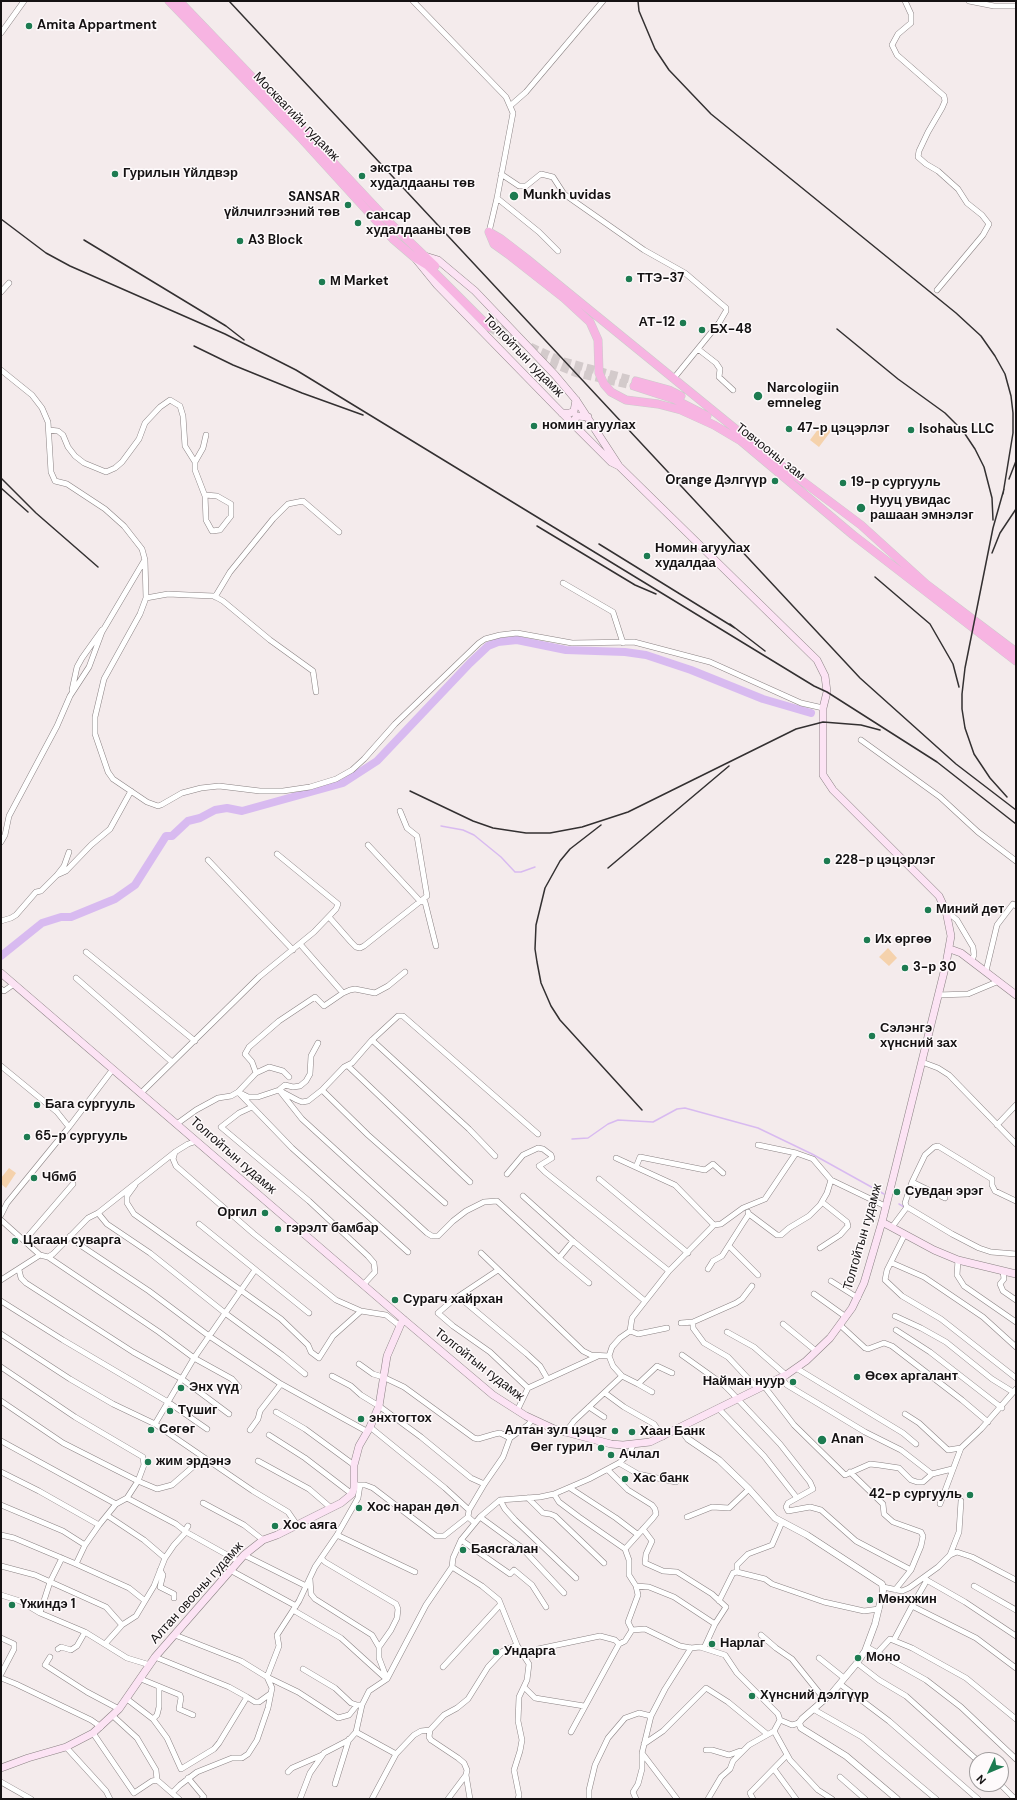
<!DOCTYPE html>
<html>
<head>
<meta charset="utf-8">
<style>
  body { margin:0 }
  #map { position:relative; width:1017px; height:1800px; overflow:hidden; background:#f4ebec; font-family:"DM Sans",sans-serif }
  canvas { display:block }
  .frame { position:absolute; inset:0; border:2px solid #151213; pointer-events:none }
  .north { position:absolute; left:969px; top:1752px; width:40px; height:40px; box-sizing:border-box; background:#fefafb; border:1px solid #a19d9e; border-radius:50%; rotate:226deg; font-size:11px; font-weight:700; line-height:16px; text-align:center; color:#151213 }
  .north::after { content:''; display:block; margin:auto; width:14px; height:18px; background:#1d7b51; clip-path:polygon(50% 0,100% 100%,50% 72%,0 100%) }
</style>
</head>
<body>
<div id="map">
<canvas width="1017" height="1800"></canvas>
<div class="frame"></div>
<div class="north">N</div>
</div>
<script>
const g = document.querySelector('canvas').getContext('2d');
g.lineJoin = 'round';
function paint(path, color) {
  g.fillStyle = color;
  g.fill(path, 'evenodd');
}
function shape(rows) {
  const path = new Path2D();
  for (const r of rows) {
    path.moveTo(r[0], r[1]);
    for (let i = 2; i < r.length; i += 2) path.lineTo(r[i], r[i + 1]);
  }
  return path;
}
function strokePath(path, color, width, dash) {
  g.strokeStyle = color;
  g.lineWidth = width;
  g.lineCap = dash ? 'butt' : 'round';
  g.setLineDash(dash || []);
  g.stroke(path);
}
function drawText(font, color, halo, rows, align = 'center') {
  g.font = font + ' "DM Sans",sans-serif';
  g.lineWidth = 3;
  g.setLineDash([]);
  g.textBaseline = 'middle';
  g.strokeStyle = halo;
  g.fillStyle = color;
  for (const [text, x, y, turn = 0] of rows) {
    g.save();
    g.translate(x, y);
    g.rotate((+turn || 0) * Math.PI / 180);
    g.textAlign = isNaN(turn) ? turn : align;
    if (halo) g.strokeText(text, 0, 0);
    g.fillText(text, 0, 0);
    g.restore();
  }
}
const green = shape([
  [822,424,831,431,819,447,810,440],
  [888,948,897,958,889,966,879,957],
  [9,1168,16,1173,6,1188,1,1184,1,1178]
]);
const stream = shape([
  [441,826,463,830,474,835,501,857,515,872,521,872,535,867],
  [572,1139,588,1138,608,1124,618,1120,653,1122,677,1109,685,1108,758,1128,812,1154,884,1194],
  [899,1204,904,1207]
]);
const river = shape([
  [1,956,42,923,61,917,71,917,115,899,135,885,166,836,172,836,188,821,200,818,215,810,227,808,242,811,343,783,377,761,470,663,488,646,498,642,517,640,566,650,625,652,646,655,691,670,763,699,811,713]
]);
const trunkTunnel = shape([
  [490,321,522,343,562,361,636,381],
  [489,327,518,346],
  [539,358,576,373,634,386]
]);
const minor = shape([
  [413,1,506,97,513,113,497,198,489,232],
  [905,1,911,14,911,23,898,34,892,45,897,55,944,96,945,101,942,108,928,132,919,151,918,157,926,164,938,171,958,189,967,203,982,215,989,224,983,235,937,290],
  [969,1,994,6,1016,6],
  [1,33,24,1],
  [510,106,526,92,603,1],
  [501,174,519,186,526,186,541,174,553,177,564,194,644,250,685,273,726,308,726,311,719,323,674,378],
  [497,198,539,232,558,251],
  [1,292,9,283],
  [698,349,716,363,720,369,719,377,733,390],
  [1,370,32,395,42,408,48,422,51,472,55,481,67,484,105,509,124,526,142,549,145,560,146,598,140,614,104,679,95,717,95,734,108,772,113,779,147,802,158,806,161,805,182,793,201,788,219,786,260,791,283,791,310,787,336,779,352,770,364,759,395,724,479,643,485,639,500,635,517,633,572,643,634,642,710,662,801,703,823,708],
  [49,430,58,431,63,435,68,447,75,456,84,463,106,472,115,468,122,462,139,439,145,423,160,407,170,400,180,406,183,416,185,446,195,462],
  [205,495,217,496,231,504,231,516,220,530,212,531,206,520,205,495],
  [205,496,195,470,195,462,203,448,206,435],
  [563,583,613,612,623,643],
  [215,597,230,572,273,519,288,504,303,501,339,532],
  [146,598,168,594,189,595,214,596,223,601,270,640,313,671,316,692],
  [72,690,77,667,82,658,102,630],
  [861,740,940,797,978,832,1016,861],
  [1,842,5,835,9,816,57,726,70,696,89,667,102,632,144,561],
  [368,845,420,901,425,902,436,946],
  [208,860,293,950],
  [57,875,66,871,91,845,110,829,131,791],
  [946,911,957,920,973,947,974,955,972,960],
  [329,917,351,942,356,947,360,948,364,946,427,896,417,836,407,828,400,811],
  [1,921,11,918,16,915,36,892,41,891,57,875,64,866,69,852],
  [300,944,343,993],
  [86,952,195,1041],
  [986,971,997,925,1013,904,1016,906],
  [405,972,388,986,375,993,355,989,350,990,343,993,324,1006,315,997,279,1021,249,1047,245,1054,252,1062,256,1073,238,1092,292,1148,408,1252],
  [76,978,172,1062],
  [1,989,4,991,14,984],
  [938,995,968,994,999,981],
  [372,1040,469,1129,495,1156],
  [922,1062,938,1068,949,1075,1016,1144],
  [1,1066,57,1112,69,1127],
  [348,1066,470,1182],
  [256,1073,269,1067,283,1071,289,1077],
  [279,1090,302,1119,427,1233,432,1236,438,1236,453,1221,466,1211,484,1202,497,1201,559,1258,589,1283],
  [322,1090,368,1135,445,1203],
  [282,1092,297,1100,302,1102,308,1101,322,1090,344,1067,352,1063,372,1040,398,1016,403,1016,538,1134],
  [141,1093,259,977,314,932,336,909,338,904,277,854],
  [252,1107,239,1113,221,1127,309,1201,368,1256,374,1263,375,1272,364,1284],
  [178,1123,196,1110,218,1098,231,1096,238,1092,248,1097,258,1097,279,1090,285,1085,293,1087,300,1086,306,1081,310,1074,311,1056,318,1043],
  [997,1125,1016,1105],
  [758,1145,796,1153],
  [175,1152,173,1159,176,1166,254,1234,336,1300,361,1311],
  [616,1158,675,1185,714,1225],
  [636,1167,640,1157,705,1170,713,1164,723,1173],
  [507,1174,523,1155,538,1148,543,1149,551,1155,552,1158,539,1166,545,1172,669,1271],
  [599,1179,688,1253],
  [831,1180,885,1206],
  [912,1182,945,1198],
  [135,1185,127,1196,127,1203,134,1214,281,1319,308,1345,311,1352,319,1358,333,1336,361,1311,386,1315,400,1326],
  [523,1196,573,1241,645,1301],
  [907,1207,952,1234,979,1248,991,1252,1016,1254],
  [98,1213,107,1224,150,1253,225,1313,282,1355,305,1374],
  [1,1215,7,1203,69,1127,113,1069],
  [1,1220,40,1255,1,1280],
  [199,1224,309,1313],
  [892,1227,907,1207,905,1203,912,1182,925,1155,934,1147,938,1146,992,1179,992,1185,995,1191,1016,1201],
  [905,1234,887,1270,885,1280,902,1296,941,1319,1016,1378],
  [70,1236,80,1245,149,1291,209,1336,281,1384,368,1432],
  [24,1241,73,1184],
  [729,1246,758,1275],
  [820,1248,840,1235,848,1226,847,1222,822,1202],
  [481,1253,583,1351,591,1355,609,1356],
  [40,1255,48,1257,53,1254,88,1218,98,1213,175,1152,188,1144,197,1141],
  [48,1257,159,1332,194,1358,232,1379,239,1387],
  [559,1258,573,1241],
  [958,1260,957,1275,964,1286,1016,1322],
  [892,1263,924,1277,983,1317,1016,1347],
  [708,1269,713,1261,722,1256,743,1223,749,1214,748,1212],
  [19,1270,21,1278,26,1283,133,1352,182,1379,229,1414],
  [498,1270,453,1300,438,1313,453,1326,490,1352,528,1388],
  [1003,1271,1004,1279,1000,1284,1003,1291,1016,1300],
  [831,1281,858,1298],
  [814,1294,846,1317],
  [459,1297,527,1354,540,1366,547,1378],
  [1,1301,63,1340,168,1402,207,1429],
  [895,1316,921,1328,946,1342,992,1379,1013,1392],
  [693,1322,693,1328,704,1343,728,1357,758,1389],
  [681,1323,693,1322,736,1303,742,1299,752,1286],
  [783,1324,816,1351],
  [840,1325,865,1348,868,1349,884,1343,892,1346,962,1400,988,1422],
  [896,1330,930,1352,1002,1408],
  [630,1331,638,1334,667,1328],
  [727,1332,754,1347,786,1375],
  [1,1334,70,1379,113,1404,155,1424,253,1491,288,1512,297,1525],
  [682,1355,724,1385,731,1392,780,1444,810,1482,813,1489,788,1503,786,1507,788,1511,810,1507,821,1510,856,1541,911,1570],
  [359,1364,373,1374,383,1377,404,1387,474,1438,478,1439,495,1434,500,1433,510,1438],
  [1,1367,75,1417,143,1457,144,1465,138,1481,127,1498,116,1504,99,1525,85,1545,76,1564],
  [796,1368,903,1433,916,1444],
  [332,1376,351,1386,361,1395,379,1406,421,1437,471,1478,482,1483,485,1483],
  [622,1376,638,1384,657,1366,672,1373],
  [781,1378,787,1385,827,1409,865,1432,901,1450,932,1474],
  [638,1384,652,1392],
  [764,1386,794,1425,845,1475,870,1464,879,1465,899,1468,911,1480,917,1482,923,1482,932,1474,952,1469],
  [605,1393,624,1407,654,1424,663,1437],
  [1,1401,63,1443,138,1481,157,1489,172,1485,203,1458],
  [589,1407,604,1417],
  [719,1409,764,1456,797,1498],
  [517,1411,528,1388,598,1356],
  [276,1412,305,1429,354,1465],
  [905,1414,919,1423,948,1450,961,1448],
  [155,1424,194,1358,255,1270],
  [370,1427,445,1488,469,1510,468,1517],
  [250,1430,258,1419,260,1411,281,1384],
  [565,1433,574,1421,622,1376,613,1366,609,1356,612,1347,620,1338,630,1331,632,1318,669,1271,714,1225,721,1224,743,1208,765,1199,796,1153,813,1159,831,1180,827,1193,820,1205,809,1216,789,1228,781,1235,777,1235,749,1214],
  [269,1435,305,1458,352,1494],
  [1,1441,116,1504],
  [258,1461,309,1489,331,1508],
  [619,1463,638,1474,676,1482],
  [608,1470,628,1490,652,1505,655,1509,656,1514,653,1518,625,1549,629,1560,629,1575,636,1586,638,1595,628,1622,632,1630],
  [1,1472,39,1491,99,1525],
  [850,1472,883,1504,884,1514,893,1522,921,1532,923,1536,921,1546,911,1570,895,1590],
  [357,1485,365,1485,373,1488,436,1536,444,1536,468,1517,475,1523],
  [360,1485,358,1498,337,1535,315,1567,299,1601,277,1635,279,1646,267,1677,298,1692,338,1718,349,1715,357,1705,362,1705],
  [570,1488,616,1518,637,1534],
  [554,1494,559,1502,579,1517,625,1549],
  [127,1498,176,1524,186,1532,238,1561],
  [528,1498,543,1513,550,1514,555,1516,604,1563],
  [500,1500,505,1509,515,1520,576,1578],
  [203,1503,244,1525,263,1540],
  [940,1504,961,1448,981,1429,1016,1389],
  [1,1505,63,1531,85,1545],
  [469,1510,485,1483,503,1457,510,1438,528,1425,532,1420],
  [108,1516,144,1540,165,1558],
  [480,1517,521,1547,564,1593],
  [687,1517,712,1507,729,1508,749,1489],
  [643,1529,652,1541,646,1554,645,1563,663,1571,677,1572,712,1594,726,1607,715,1624,704,1648],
  [1,1535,14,1538,76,1564,129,1588,144,1600],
  [337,1535,415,1572],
  [461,1540,510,1574,514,1570,532,1585,546,1607],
  [244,1555,306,1586],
  [950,1555,959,1532,961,1501],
  [321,1558,325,1562,396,1604,398,1609,397,1618,391,1630,379,1647],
  [1,1566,35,1575,106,1607,122,1625],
  [452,1567,482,1586,499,1600,517,1645,529,1664,527,1680,519,1697,518,1721,522,1740,520,1751,514,1770,519,1795,518,1799],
  [160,1570,163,1575,160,1587,174,1594,174,1598],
  [230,1570,296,1606],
  [737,1572,737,1565,748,1554,772,1545,782,1522],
  [923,1578,965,1602,1016,1636],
  [310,1579,311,1594,315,1599,372,1635,379,1647,379,1658,387,1679],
  [636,1586,649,1587,674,1597,715,1624],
  [974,1586,1016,1610],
  [883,1587,902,1591,909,1588,938,1567,950,1555,957,1552,972,1557,1016,1580],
  [1,1595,20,1601,40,1613,85,1632,127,1658,150,1665],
  [719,1601,733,1573,737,1572,765,1579,772,1584,824,1602,864,1611,879,1609],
  [912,1606,976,1638,1016,1668],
  [293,1610,341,1638,384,1677],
  [40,1613,50,1582,62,1558],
  [761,1635,776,1648,792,1659,825,1700],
  [1,1638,14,1644,14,1649,1,1674],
  [894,1640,912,1606,927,1580],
  [105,1644,122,1625,136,1616,154,1586,165,1558,174,1545,186,1532,186,1529,188,1526],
  [867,1647,926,1680,961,1707,1016,1759],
  [58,1649,61,1647,71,1650,77,1646,85,1632],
  [521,1651,529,1654,538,1649,600,1636,615,1640,619,1644],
  [878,1652,890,1639,912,1648,966,1678,1016,1719],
  [50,1657,45,1665,87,1692,119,1709],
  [155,1657,229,1687,247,1697],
  [819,1658,844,1678],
  [857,1663,879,1680,906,1696,977,1760],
  [443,1667,500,1605],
  [303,1669,335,1688,351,1703,357,1705],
  [1,1678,16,1684,91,1720,101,1727],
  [141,1679,180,1695,181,1698,179,1709,193,1715],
  [840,1684,889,1721,978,1799],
  [524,1687,535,1698,584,1706],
  [127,1699,153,1719,167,1738,181,1769,214,1749,219,1743,247,1697,255,1702,259,1702,270,1694],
  [813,1709,862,1737,936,1799],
  [113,1716,137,1738,156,1770,157,1780],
  [153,1719,157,1715,159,1707,159,1688],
  [780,1720,792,1725,799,1723],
  [356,1732,396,1754],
  [571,1732,619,1644,625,1641,632,1630,645,1629,680,1646,691,1648,700,1647,725,1655,737,1673,778,1714,780,1720,774,1731,790,1760,818,1790,832,1799],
  [93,1733,134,1793,152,1781,157,1780,172,1793,180,1785,197,1772,232,1758,242,1758,248,1754,257,1740,268,1708,272,1688,267,1677,241,1661,175,1635],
  [644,1744,663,1731,706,1688,728,1702,767,1734],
  [66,1747,106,1791,110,1799],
  [706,1750,712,1750,729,1755,740,1751],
  [774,1769,796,1799],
  [288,1772,292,1768,322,1755],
  [466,1775,470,1799],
  [840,1777,865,1799],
  [188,1778,204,1797,202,1799],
  [1,1782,31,1799],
  [335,1784,349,1739],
  [1000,1784,1015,1799],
  [172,1793,179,1799],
  [300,1799,310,1773,324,1753,349,1740,356,1732,362,1705,369,1691,387,1679,426,1605,452,1567,453,1558,461,1540,480,1517,500,1500,540,1497,554,1494,589,1479,619,1463,629,1454,633,1445],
  [372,1799,396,1754,414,1735,421,1731,430,1730],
  [448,1799,466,1775,467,1770,464,1763,458,1758,431,1740,429,1737,430,1730,444,1715,457,1708,468,1699,488,1667,503,1651,517,1645],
  [589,1799,589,1790,595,1765,608,1738,625,1718,639,1713,651,1716],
  [636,1799,633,1792,638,1784,642,1769,642,1754],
  [677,1799,642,1753,651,1716,665,1689,691,1648],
  [708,1799,721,1777,730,1769,733,1761,749,1745,774,1731],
  [753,1799,750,1793,787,1755]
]);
const tertiary = shape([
  [680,1428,688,1439,719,1460,749,1489,775,1518,807,1535,882,1584,883,1591,875,1624,865,1651,857,1663,832,1693,802,1719,799,1723,801,1728,846,1756,897,1799]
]);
const secondary = shape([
  [415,258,437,285,559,410,611,462,619,466],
  [562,413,570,413,574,411,576,400],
  [574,426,575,419,577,416,588,417],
  [950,949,961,953,1016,995],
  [1,973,403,1319,493,1395,526,1416,554,1429,611,1444,623,1445,650,1442,786,1375,806,1361,830,1338,852,1308,864,1283,882,1222,946,964,951,936,946,911,939,896,833,790,823,775,823,708,827,692,825,676,817,660,619,466,576,400,555,375,475,291,438,260,425,256],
  [882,1222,934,1250,958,1260,1016,1274],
  [1,1768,28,1758,66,1747,93,1733,119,1709,155,1657,244,1555,263,1540,277,1535,341,1503,352,1494,354,1488,354,1465,359,1446,370,1427,379,1406,387,1356,403,1319]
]);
const trunk = shape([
  [169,1,302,139,393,239,414,257,427,265,489,327],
  [179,1,303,130,392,225,435,266],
  [489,232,494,244,508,254,564,298,590,322,598,340,599,373,604,384,611,392,626,400,658,404,681,410,714,425,741,441,853,535,1016,661],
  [489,232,501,239,527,259,765,453,861,525,926,584,1016,652],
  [636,381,669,390,681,396],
  [634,386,674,399,707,416]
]);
const rail = shape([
  [229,1,860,678,956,764,1016,810],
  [638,1,639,11,655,49,669,70,711,114,956,313,981,336,995,356,1005,374,1011,396,1013,413,1013,433,1003,494],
  [1,219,46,253,70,266,225,334,296,370,814,686,827,692,937,762,1016,824],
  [84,240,226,326,244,340],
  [837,329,898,379,945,413,963,431,975,449,984,467,992,498,993,520],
  [194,346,233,365,302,393,363,415],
  [1,478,36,513,98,567],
  [1009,479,1016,461],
  [1,488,28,512],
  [1004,489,993,528,965,668,962,694,962,709,965,728,974,754,990,778,1007,797],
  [537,526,635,585,656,594],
  [599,544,735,628],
  [992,553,1000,533,1016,509],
  [875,577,930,624,953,664,959,687],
  [730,624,765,651],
  [410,791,473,821,493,828,526,833,550,833,582,827,628,812,796,729,823,722,861,725,880,730],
  [601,825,570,849,560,861,545,888,536,925,535,949,537,962,541,983,551,1006,560,1020,642,1110],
  [608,868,729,766]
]);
const markers = [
  [29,26,4,"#1d7b51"],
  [115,174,4,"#1d7b51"],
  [362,176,4,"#1d7b51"],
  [514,196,5,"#1d7b51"],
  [348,205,4,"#1d7b51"],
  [358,223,4,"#1d7b51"],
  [240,241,4,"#1d7b51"],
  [629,279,4,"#1d7b51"],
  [322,282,4,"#1d7b51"],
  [683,323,4,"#1d7b51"],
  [702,330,4,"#1d7b51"],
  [758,396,5,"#1d7b51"],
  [534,426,4,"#1d7b51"],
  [789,429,4,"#1d7b51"],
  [911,430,4,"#1d7b51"],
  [775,481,4,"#1d7b51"],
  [843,483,4,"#1d7b51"],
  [861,508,5,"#1d7b51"],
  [647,556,4,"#1d7b51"],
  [827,861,4,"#1d7b51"],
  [928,910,4,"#1d7b51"],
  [867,940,4,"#1d7b51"],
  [905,968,4,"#1d7b51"],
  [872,1036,4,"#1d7b51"],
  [37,1105,4,"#1d7b51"],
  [27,1137,4,"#1d7b51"],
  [34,1178,4,"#1d7b51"],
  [897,1192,4,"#1d7b51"],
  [265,1213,4,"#1d7b51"],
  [278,1229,4,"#1d7b51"],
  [15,1241,4,"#1d7b51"],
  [395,1300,4,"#1d7b51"],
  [857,1377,4,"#1d7b51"],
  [793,1382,4,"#1d7b51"],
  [181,1388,4,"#1d7b51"],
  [170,1411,4,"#1d7b51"],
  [361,1419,4,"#1d7b51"],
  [151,1430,4,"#1d7b51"],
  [615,1431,4,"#1d7b51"],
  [632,1432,4,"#1d7b51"],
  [822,1440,5,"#1d7b51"],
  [601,1448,4,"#1d7b51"],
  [611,1455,4,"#1d7b51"],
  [148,1462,4,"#1d7b51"],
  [625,1479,4,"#1d7b51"],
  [970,1495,4,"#1d7b51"],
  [359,1508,4,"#1d7b51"],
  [275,1526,4,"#1d7b51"],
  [463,1550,4,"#1d7b51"],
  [870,1600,4,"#1d7b51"],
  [12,1605,4,"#1d7b51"],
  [712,1644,4,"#1d7b51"],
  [496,1652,4,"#1d7b51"],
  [858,1658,4,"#1d7b51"],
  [752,1696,4,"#1d7b51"]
];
const poiNames = [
  ["Amita Appartment",37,26],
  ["экстра",370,169],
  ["худалдааны төв",370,184],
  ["Гурилын Үйлдвэр",123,174],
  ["Munkh uvidas",523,196],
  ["SANSAR",340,198,"right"],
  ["үйлчилгээний төв",340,213,"right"],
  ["сансар",366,216],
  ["худалдааны төв",366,231],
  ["A3 Block",248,241],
  ["ТТЭ-37",637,279],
  ["М Market",330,282],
  ["АТ-12",675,323,"right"],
  ["БХ-48",710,330],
  ["Narcologiin",767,389],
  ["emneleg",767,404],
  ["номин агуулах",542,426],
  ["47-р цэцэрлэг",797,429],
  ["Isohaus LLC",919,430],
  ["Orange Дэлгүүр",767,481,"right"],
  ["19-р сургууль",851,483],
  ["Нууц увидас",870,501],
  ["рашаан эмнэлэг",870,516],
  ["Номин агуулах",655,549],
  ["худалдаа",655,564],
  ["228-р цэцэрлэг",835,861],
  ["Миний дөт",936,910],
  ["Их өргөө",875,940],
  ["3-р 30",913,968],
  ["Сэлэнгэ",880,1029],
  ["хүнсний зах",880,1044],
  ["Бага сургууль",45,1105],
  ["65-р сургууль",35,1137],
  ["Чбмб",42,1178],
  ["Сувдан эрэг",905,1192],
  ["Оргил",257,1213,"right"],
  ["гэрэлт бамбар",286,1229],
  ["Цагаан суварга",23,1241],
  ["Сурагч хайрхан",403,1300],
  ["Өсөх аргалант",865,1377],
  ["Найман нуур",785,1382,"right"],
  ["Энх үүд",189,1388],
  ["Түшиг",178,1411],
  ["энхтогтох",369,1419],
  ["Сөгөг",159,1430],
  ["Алтан зул цэцэг",607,1431,"right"],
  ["Хаан Банк",640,1432],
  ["Anan",831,1440],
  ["Өег гурил",593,1448,"right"],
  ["Ачлал",619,1455],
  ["жим эрдэнэ",156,1462],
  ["Хас банк",633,1479],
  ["42-p сургууль",962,1495,"right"],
  ["Хос наран дөл",367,1508],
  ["Хос аяга",283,1526],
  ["Баясгалан",471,1550],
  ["Мөнхжин",878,1600],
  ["Үжиндэ 1",20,1605],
  ["Нарлаг",720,1644],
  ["Ундарга",504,1652],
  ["Моно",866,1658],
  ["Хүнсний дэлгүүр",760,1696]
];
const streetNames = [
  ["Москвагийн гудамж",296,117,46],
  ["Толгойтын гудамж",523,356,46],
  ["Товчооны зам",770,452,38],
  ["Толгойтын гудамж",233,1156,41],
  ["Толгойтын гудамж",863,1237,-74],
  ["Толгойтын гудамж",479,1365,38],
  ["Алтан овооны гудамж",197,1593,-48]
];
paint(green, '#f5d2ac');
strokePath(stream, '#d8baf0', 1.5);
strokePath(river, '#d8baf0', 8);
strokePath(trunkTunnel, '#d3cacb', 8, [8, 4]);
strokePath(minor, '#8a8283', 6);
strokePath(tertiary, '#8a8283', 7);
strokePath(secondary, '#8a8283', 8);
strokePath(trunk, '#cccbcb', 9);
strokePath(minor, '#fff', 5);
strokePath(tertiary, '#fff', 6);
strokePath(secondary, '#fce3f4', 7);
strokePath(trunk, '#f7b4e2', 8);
strokePath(rail, '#333031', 1.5);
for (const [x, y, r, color] of markers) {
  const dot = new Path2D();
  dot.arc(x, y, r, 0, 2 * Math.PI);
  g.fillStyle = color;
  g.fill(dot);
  strokePath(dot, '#fefafb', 1.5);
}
drawText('bold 13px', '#151213', '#fefafb', poiNames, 'left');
drawText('13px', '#151213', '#fefafb', streetNames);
</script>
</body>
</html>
